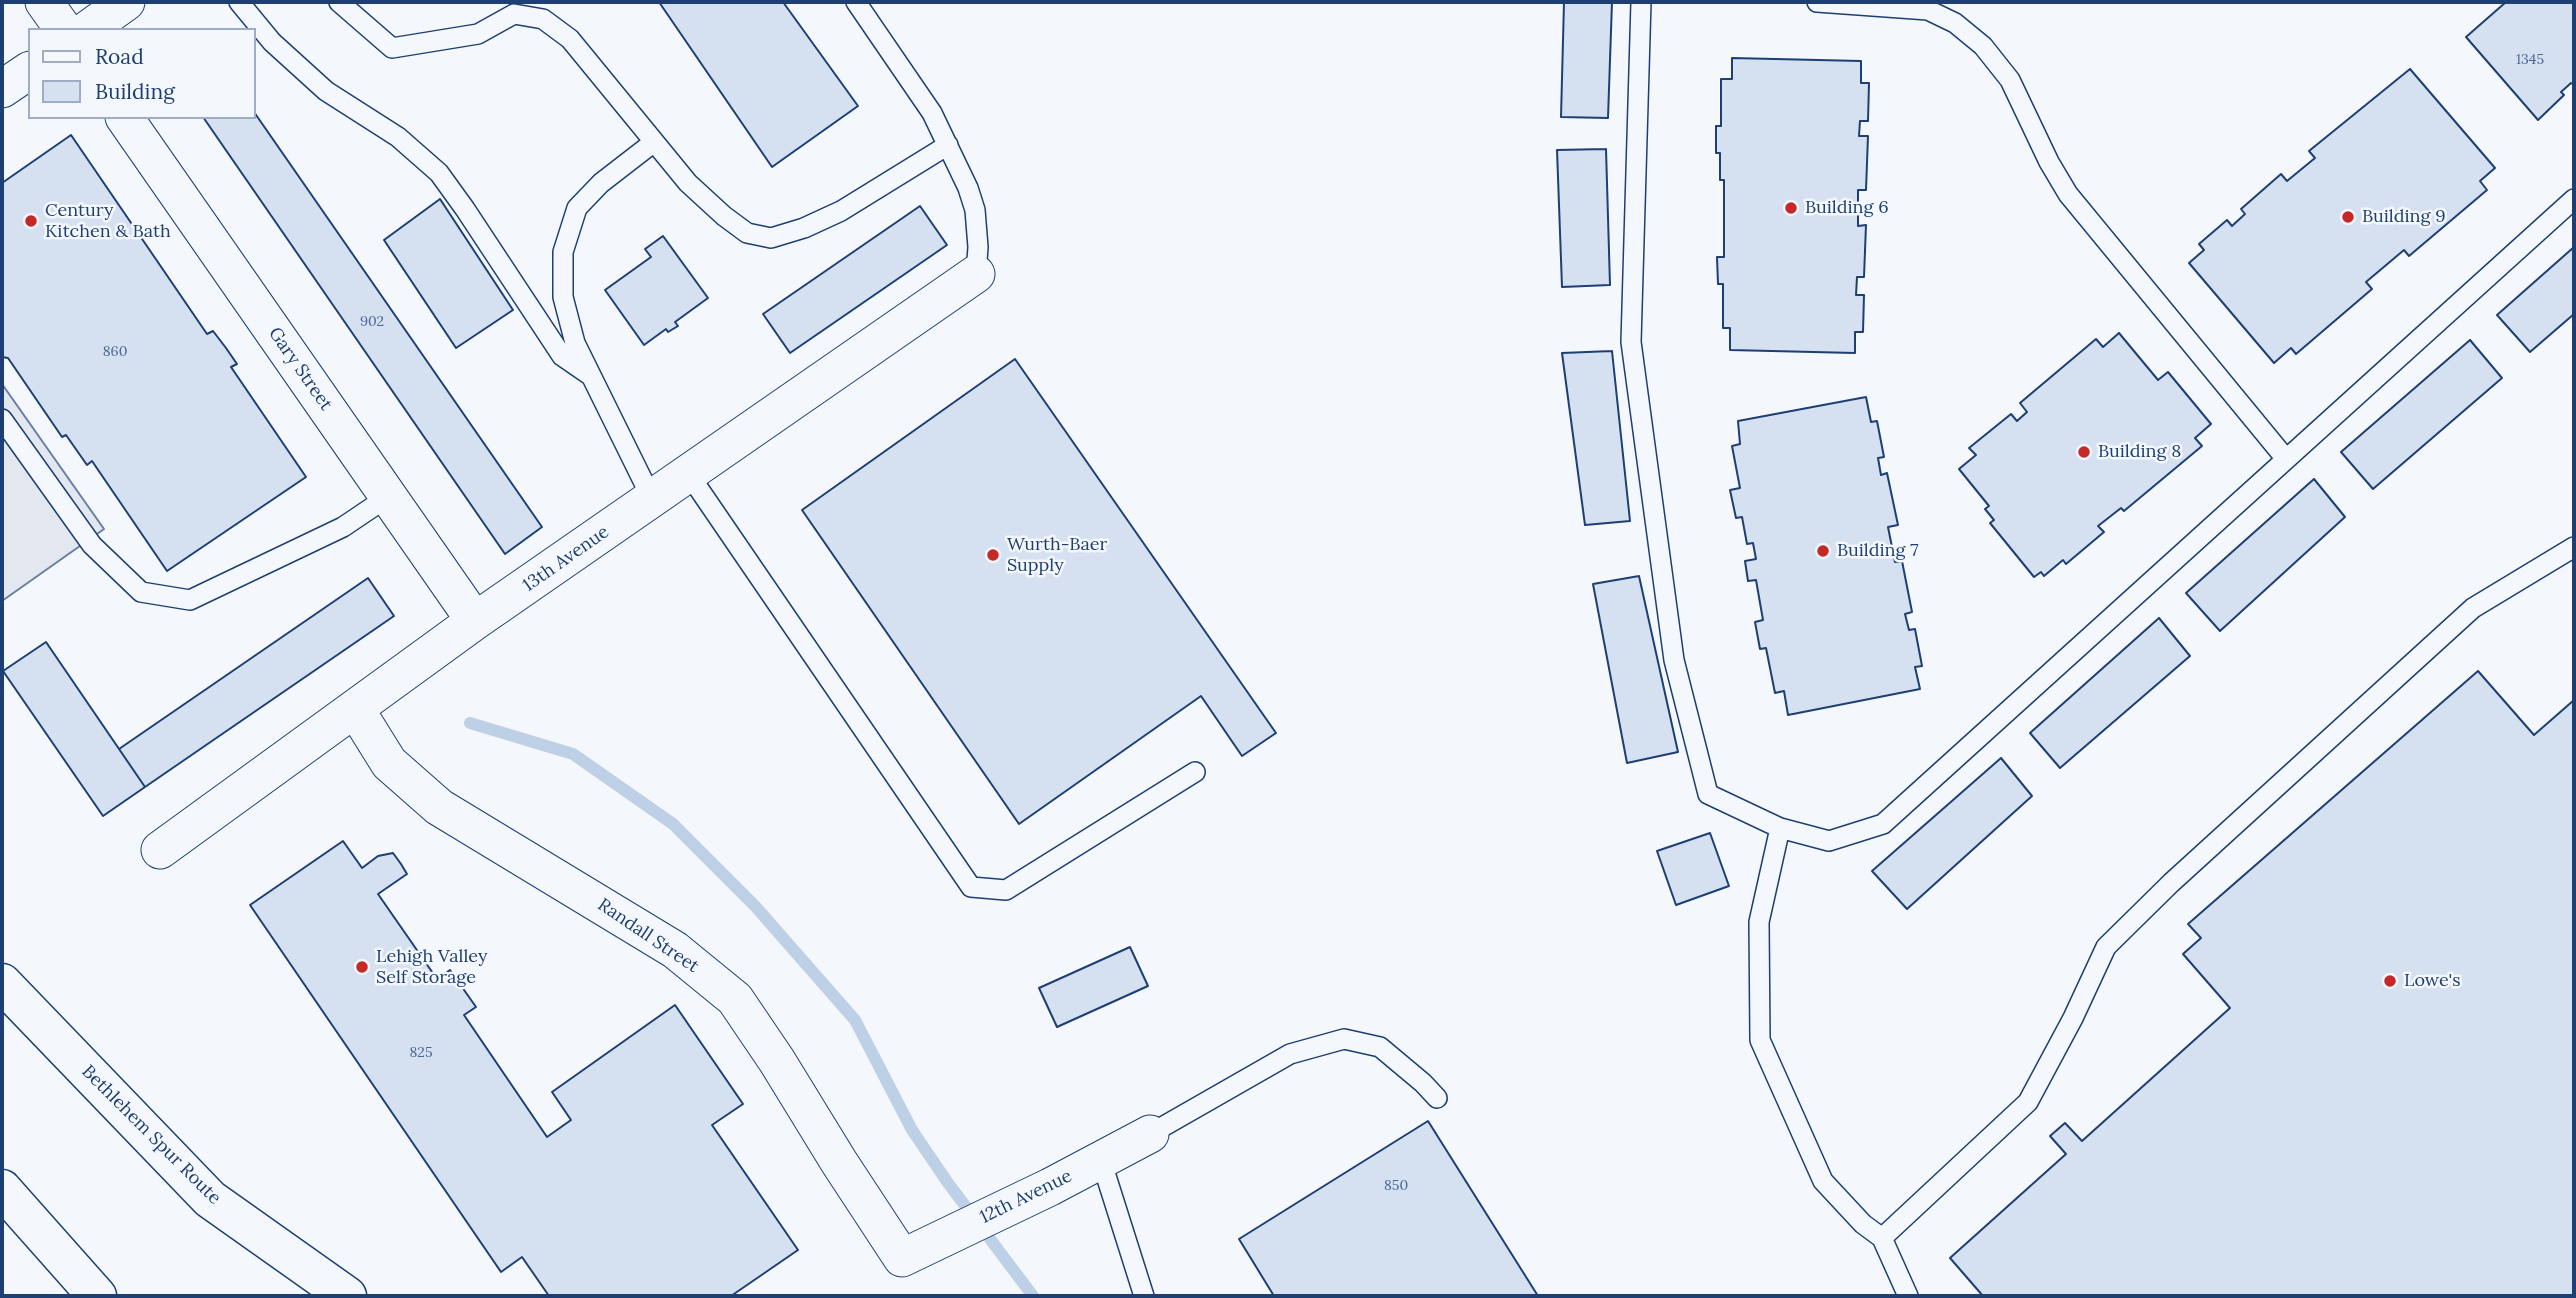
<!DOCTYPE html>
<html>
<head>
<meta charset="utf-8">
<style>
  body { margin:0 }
  #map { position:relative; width:2576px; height:1298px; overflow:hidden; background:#f4f7fb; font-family:Lora,serif }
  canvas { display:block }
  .frame { position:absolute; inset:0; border:4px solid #1d3f73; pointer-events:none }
  .legend { position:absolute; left:28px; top:28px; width:228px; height:91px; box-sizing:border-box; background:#f4f7fb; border:2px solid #9eadc5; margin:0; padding:9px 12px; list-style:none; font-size:21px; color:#1d3f73 }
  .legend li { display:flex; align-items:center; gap:14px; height:35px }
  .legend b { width:35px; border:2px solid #9eadc5 }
</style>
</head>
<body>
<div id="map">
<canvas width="2576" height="1298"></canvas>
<div class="frame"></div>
<ul class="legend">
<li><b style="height:9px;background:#f4f7fb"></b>Road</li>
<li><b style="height:19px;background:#d5e0f0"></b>Building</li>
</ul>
</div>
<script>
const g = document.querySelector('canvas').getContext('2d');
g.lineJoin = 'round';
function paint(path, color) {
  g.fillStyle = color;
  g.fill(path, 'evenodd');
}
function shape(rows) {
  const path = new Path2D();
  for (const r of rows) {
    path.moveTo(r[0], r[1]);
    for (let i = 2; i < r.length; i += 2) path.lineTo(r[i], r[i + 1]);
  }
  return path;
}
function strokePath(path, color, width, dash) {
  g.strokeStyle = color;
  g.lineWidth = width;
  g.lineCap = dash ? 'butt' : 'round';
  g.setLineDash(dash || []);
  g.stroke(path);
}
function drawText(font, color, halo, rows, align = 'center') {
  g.font = font + ' Lora,serif';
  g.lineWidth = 5;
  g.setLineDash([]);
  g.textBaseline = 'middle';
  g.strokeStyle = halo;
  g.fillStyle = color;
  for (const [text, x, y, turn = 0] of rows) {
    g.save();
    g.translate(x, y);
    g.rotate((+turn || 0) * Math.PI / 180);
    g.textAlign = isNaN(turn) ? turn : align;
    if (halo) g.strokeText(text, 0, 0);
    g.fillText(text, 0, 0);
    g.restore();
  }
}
const parking = shape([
  [2,384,104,529,2,601,2,384]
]);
const stream = shape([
  [470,723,573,754,673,824,755,906,855,1020,912,1130,948,1183,1033,1296]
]);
const building = shape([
  [659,2,783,2,858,106,772,167,659,2],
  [1564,2,1612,2,1608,118,1561,117,1564,2],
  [2506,2,2574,2,2574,85,2571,83,2561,92,2564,95,2538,120,2466,37,2506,2],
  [1732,58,1861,61,1861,83,1869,83,1868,121,1860,121,1859,136,1868,136,1866,190,1858,190,1858,226,1866,225,1864,277,1857,277,1856,295,1864,295,1863,332,1855,332,1855,353,1730,350,1730,328,1723,328,1723,284,1718,284,1717,257,1724,257,1724,180,1720,180,1720,153,1716,153,1716,126,1721,126,1721,79,1732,79,1732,58],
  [2410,69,2495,168,2480,181,2487,190,2409,256,2404,250,2366,282,2372,289,2296,354,2291,348,2274,363,2189,263,2204,250,2199,244,2227,220,2232,226,2245,214,2241,209,2281,174,2287,181,2315,158,2309,151,2410,69],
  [254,112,542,527,505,554,203,117,254,117,254,112],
  [71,135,207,334,213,331,226,348,237,364,231,367,306,477,167,571,92,461,87,465,66,435,62,437,8,358,2,357,2,183,71,135],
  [1606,149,1610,285,1562,287,1557,150,1606,149],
  [440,199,513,310,456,348,384,240,440,199],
  [920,206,947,245,790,353,763,314,920,206],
  [663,236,708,298,675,322,678,326,668,332,666,329,644,345,605,290,651,257,645,249,663,236],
  [2574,247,2574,314,2530,352,2497,315,2574,247],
  [2119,333,2158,380,2168,372,2211,424,2195,438,2202,446,2124,511,2121,508,2098,526,2104,532,2066,564,2063,560,2044,576,2041,572,2034,577,1990,523,1994,520,1985,509,1989,506,1959,469,1976,455,1969,448,2011,414,2017,421,2027,412,2020,403,2096,339,2103,347,2119,333],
  [2470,340,2502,378,2373,489,2341,452,2470,340],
  [1612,351,1630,521,1585,525,1562,353,1612,351],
  [1015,359,1276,733,1242,756,1201,696,1019,824,802,510,1015,359],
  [1866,397,1871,422,1877,421,1884,457,1878,458,1881,475,1887,473,1898,525,1888,527,1895,562,1902,561,1912,612,1905,614,1909,630,1915,629,1922,666,1915,667,1920,689,1788,715,1784,691,1775,693,1766,648,1760,649,1755,622,1763,620,1756,580,1748,581,1745,561,1756,559,1753,543,1747,544,1742,517,1736,518,1730,490,1740,488,1732,446,1740,444,1738,421,1866,397],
  [2314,479,2345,517,2220,631,2186,593,2314,479],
  [1639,576,1678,752,1627,763,1593,584,1639,576],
  [368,578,394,616,145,787,119,749,368,578],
  [2159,618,2190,656,2060,768,2030,733,2159,618],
  [46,642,145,787,103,816,3,671,46,642],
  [2478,671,2534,735,2574,700,2574,1296,1983,1296,1950,1258,2066,1154,2050,1136,2065,1123,2082,1141,2230,1008,2183,954,2201,938,2188,924,2478,671],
  [2001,758,2032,796,1907,909,1872,871,2001,758],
  [1710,833,1729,886,1676,905,1657,851,1710,833],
  [343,841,362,868,378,856,393,853,401,864,407,874,378,894,437,979,450,970,476,1007,464,1015,547,1137,571,1120,552,1092,675,1005,743,1104,712,1125,798,1250,731,1296,549,1296,522,1257,501,1272,250,905,343,841],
  [1130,947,1148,986,1057,1027,1039,988,1130,947],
  [1428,1121,1538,1296,1274,1296,1239,1239,1428,1121]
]);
const service = shape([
  [239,2,272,42,326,91,398,137,439,173,465,209,562,356,591,376],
  [339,2,392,48,478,34,514,14,543,19,570,39,688,183,724,216,747,233,771,238,804,228,841,211,948,145],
  [856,2,932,113,968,188,975,210,978,247,976,274],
  [1641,2,1631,342,1674,660,1708,794,1780,828,1829,841,1883,824,2574,199],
  [1817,2,1928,10,1955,23,1983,46,2010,80,2049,162,2068,194,2286,459],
  [2,419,92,545,141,592,190,600,343,527,389,496],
  [688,473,971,887,1006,890,1195,772],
  [652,499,575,343,563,297,563,252,577,208,601,183,654,142],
  [1780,828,1759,922,1760,1040,1823,1181,1863,1224,1882,1238,1908,1296],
  [1150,1134,1290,1054,1344,1039,1380,1047,1423,1083,1437,1098],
  [1101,1160,1144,1296],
  [1882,1238,2028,1102,2073,1018,2106,947,2171,883,2473,608,2574,547]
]);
const minor = shape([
  [44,2,64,30],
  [87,30,126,2],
  [2,89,30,70],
  [124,117,475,621],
  [356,710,389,763,439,807,675,950,735,999,777,1061,839,1162,902,1258,1050,1187,1150,1134],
  [160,850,475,621,976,274]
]);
const motorway = shape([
  [2,983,210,1199,347,1296],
  [2,1189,97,1296]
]);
const markers = [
  [1791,208,7,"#c62828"],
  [2348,217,7,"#c62828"],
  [31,221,7,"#c62828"],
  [2084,452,7,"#c62828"],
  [1823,551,7,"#c62828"],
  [993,555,7,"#c62828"],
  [362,967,7,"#c62828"],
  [2390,981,7,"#c62828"]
];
const numberNames = [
  ["1345",2530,60],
  ["902",372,322],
  ["860",115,352],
  ["825",421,1053],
  ["850",1396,1186]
];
const poiNames = [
  ["Building 6",1805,208],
  ["Century",45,211],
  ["Kitchen & Bath",45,232],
  ["Building 9",2362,217],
  ["Building 8",2098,452],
  ["Wurth-Baer",1007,545],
  ["Supply",1007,566],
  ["Building 7",1837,551],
  ["Lehigh Valley",376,957],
  ["Self Storage",376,978],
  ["Lowe's",2404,981]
];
const streetNames = [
  ["Gary Street",300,369,55],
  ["13th Avenue",566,559,-35],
  ["Randall Street",648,936,34],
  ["Bethlehem Spur Route",151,1135,45],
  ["12th Avenue",1026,1197,-26]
];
paint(parking, '#e3e8f0');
strokePath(parking, '#687fa3', 2);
strokePath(stream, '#bed0e5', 12);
paint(building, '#d5e0f0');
strokePath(building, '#1d3f73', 2);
strokePath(service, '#1d3f73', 22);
strokePath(minor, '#1d3f73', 39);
strokePath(motorway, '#1d3f73', 41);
strokePath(service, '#f4f7fb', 19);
strokePath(minor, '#f4f7fb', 37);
strokePath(motorway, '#f4f7fb', 38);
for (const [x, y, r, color] of markers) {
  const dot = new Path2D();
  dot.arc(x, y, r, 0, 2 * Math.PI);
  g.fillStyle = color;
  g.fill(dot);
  strokePath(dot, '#f4f7fb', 2.5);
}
drawText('14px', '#4b6792', null, numberNames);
drawText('18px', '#1d3f73', '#f4f7fb', poiNames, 'left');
drawText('18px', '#1d3f73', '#f4f7fb', streetNames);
</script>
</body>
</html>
